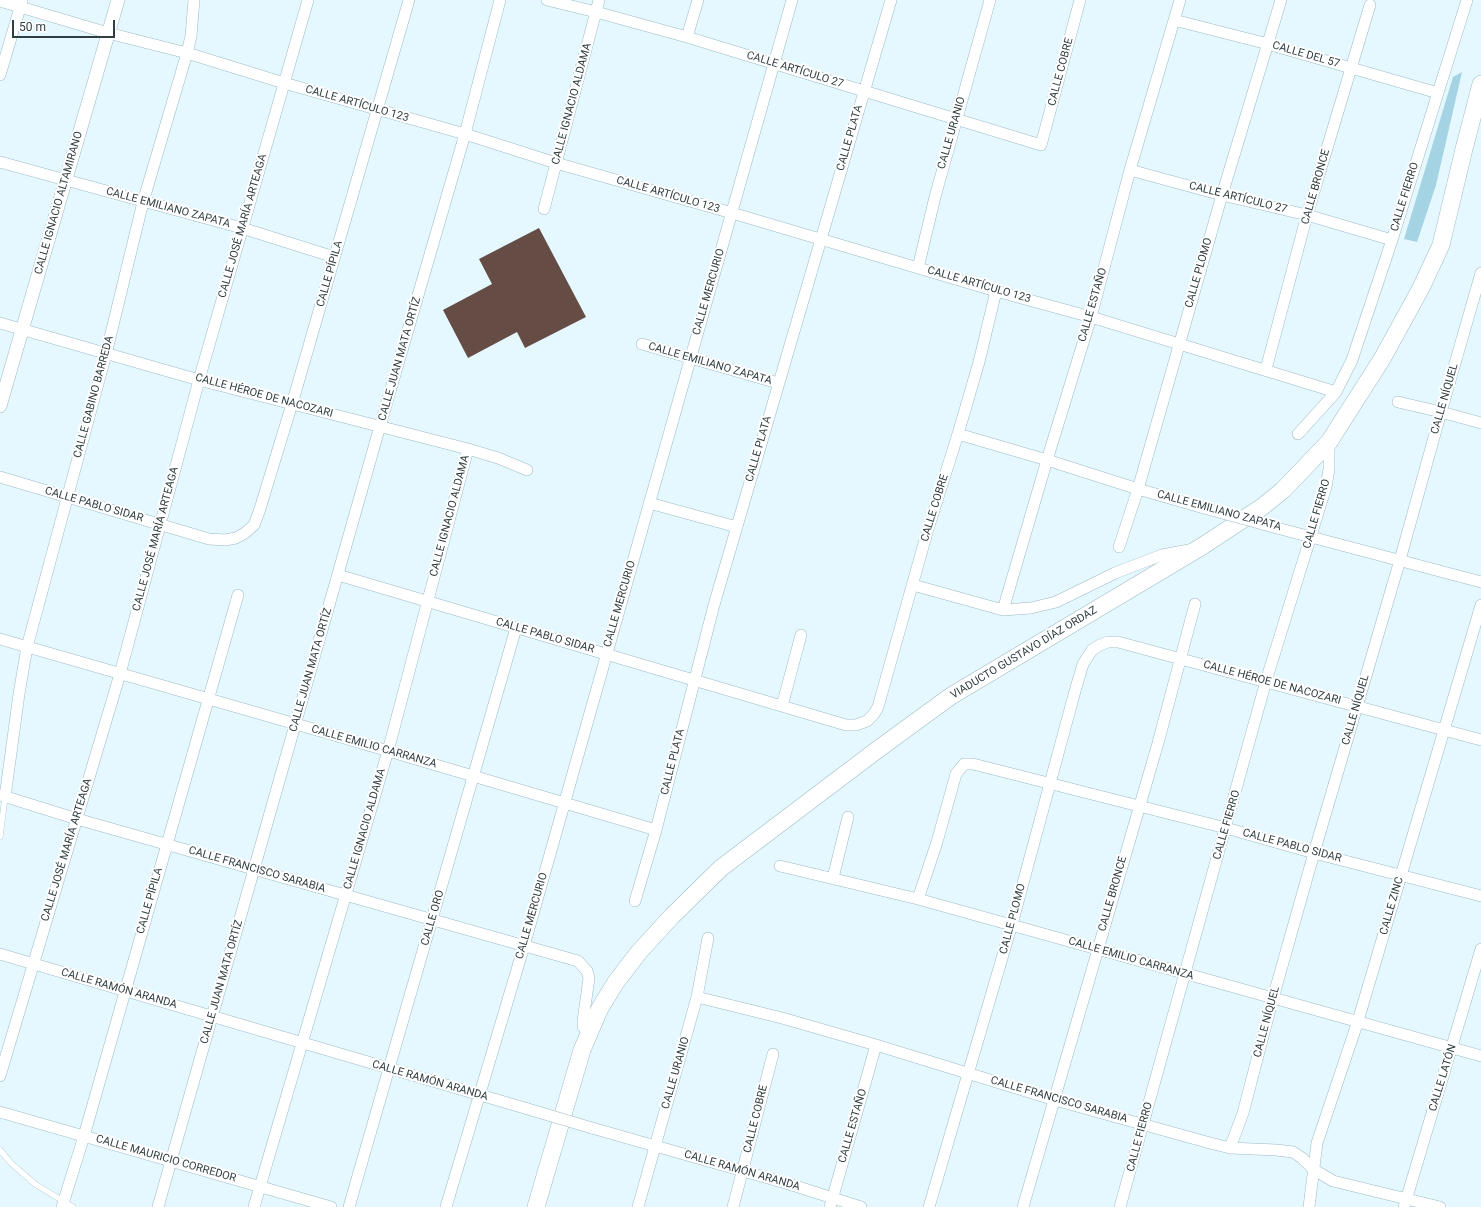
<!DOCTYPE html>
<html>
<head>
<meta charset="utf-8">
<style>
  body { margin:0 }
  #map { position:relative; width:1481px; height:1207px; overflow:hidden; background:#e5f8ff; font-family:Roboto,sans-serif }
  canvas { display:block }
  .scale { position:absolute; left:12px; top:20px; width:103px; height:18px; box-sizing:border-box; border:2px solid #303d41; border-top:0; padding-left:5px; font-size:12px; line-height:14px; white-space:nowrap; color:#303d41; -webkit-text-stroke:3px #fff; paint-order:stroke }
</style>
</head>
<body>
<div id="map">
<canvas width="1481" height="1207"></canvas>
<div class="scale">50 m</div>
</div>
<script>
const g = document.querySelector('canvas').getContext('2d');
g.lineJoin = 'round';
function paint(path, color) {
  g.fillStyle = color;
  g.fill(path, 'evenodd');
}
function shape(rows) {
  const path = new Path2D();
  for (const r of rows) {
    path.moveTo(r[0], r[1]);
    for (let i = 2; i < r.length; i += 2) path.lineTo(r[i], r[i + 1]);
  }
  return path;
}
function strokePath(path, color, width, dash) {
  g.strokeStyle = color;
  g.lineWidth = width;
  g.lineCap = dash ? 'butt' : 'round';
  g.setLineDash(dash || []);
  g.stroke(path);
}
function drawText(font, color, halo, rows, align = 'center') {
  g.font = font + ' Roboto,sans-serif';
  g.lineWidth = 4;
  g.setLineDash([]);
  g.textBaseline = 'middle';
  g.strokeStyle = halo;
  g.fillStyle = color;
  for (const [text, x, y, turn = 0] of rows) {
    g.save();
    g.translate(x, y);
    g.rotate((+turn || 0) * Math.PI / 180);
    g.textAlign = isNaN(turn) ? turn : align;
    if (halo) g.strokeText(text, 0, 0);
    g.fillText(text, 0, 0);
    g.restore();
  }
}
const green = shape([
  [1462,72,1436,185,1417,242,1404,239,1453,77]
]);
const building = shape([
  [539,228,586,317,525,348,517,332,468,358,443,310,492,284,479,259]
]);
const service = shape([
  [0,837,5,797],
  [0,1150,12,1164,35,1184,73,1207]
]);
const minor = shape([
  [547,0,596,12,687,37,1041,145,1080,0],
  [0,1,108,33,187,53,284,83,465,134,556,163,732,213,996,291,1091,317,1336,392],
  [1174,20,1268,44,1438,93],
  [687,37,698,0],
  [0,75,22,1],
  [0,162,242,228,334,257],
  [1130,170,1222,195,1307,215,1392,240],
  [544,209,599,0],
  [918,268,935,197,990,0],
  [0,323,199,380,468,449,498,458,527,470],
  [642,344,778,383],
  [1266,369,1307,215,1370,5],
  [1398,402,1441,412,1481,423],
  [958,434,1047,460,1138,489,1204,508],
  [1298,434,1336,392,1352,360,1392,240,1467,0],
  [0,477,209,539,225,540,236,538,245,533,254,525,259,512,292,404,409,0],
  [649,503,737,527],
  [1277,528,1481,582],
  [1119,547,1138,489,1222,195,1281,0],
  [338,575,846,725,856,725,867,721,874,714,878,707,928,529,958,434,979,362,996,291],
  [913,585,1003,610,1031,608,1056,602,1115,573,1162,555,1189,550],
  [1003,610,1047,460,1091,317,1130,170,1180,0],
  [0,639,341,737,656,830],
  [782,706,801,635],
  [0,795,77,819,578,961,587,971,589,978,583,1021,583,1027,590,1032],
  [5,797,19,694,27,647,106,354,143,202,187,53,191,36,194,0],
  [780,866,918,899,1481,1056],
  [833,878,848,817],
  [918,899,937,842,956,774,964,764,973,764,1226,828,1314,853,1481,896],
  [635,901,656,830,714,605,891,0],
  [0,954,528,1109],
  [697,997,782,1018,876,1045,1055,1100,1210,1143,1230,1148,1276,1150,1293,1152,1302,1158,1313,1169,1333,1181,1440,1207],
  [0,1076,120,674,199,380,308,0],
  [0,1112,331,1207],
  [592,1128,789,1184,861,1207],
  [1230,1148,1243,1113,1273,998,1314,853,1400,560,1441,412,1481,273],
  [62,1207,84,1136,238,595],
  [158,1207,380,426,465,134,500,0],
  [254,1207,388,751,468,449],
  [349,1207,516,628],
  [446,1207,524,946,792,0],
  [638,1207,697,997,708,938],
  [733,1207,773,1054],
  [830,1207,876,1045],
  [929,1207,1012,924,1075,691,1083,664,1092,650,1100,645,1108,642,1118,642,1481,740],
  [1023,1207,1158,743,1195,604],
  [1120,1207,1266,681,1326,487,1329,469,1329,442],
  [1309,1207,1317,1143,1358,1021,1481,605],
  [1404,1207,1481,949]
]);
const tertiary = shape([
  [0,406,118,0]
]);
const primary = shape([
  [536,1207,582,1050,600,1008,616,982,639,952,672,916,721,868,877,750,951,696,1201,547,1262,507,1283,490,1329,442,1382,359,1421,288,1441,245,1464,149,1481,84]
]);
const minorBridge = shape([
  [1204,508,1277,528],
  [528,1109,592,1128]
]);
const streetNames = [
  ["CALLE DEL 57",1306,55,16],
  ["CALLE ARTÍCULO 27",795,70,17],
  ["CALLE COBRE",1061,72,-75],
  ["CALLE ARTÍCULO 123",357,104,16],
  ["CALLE IGNACIO ALDAMA",572,104,-75],
  ["CALLE URANIO",952,133,-74],
  ["CALLE PLATA",850,138,-74],
  ["CALLE BRONCE",1316,187,-74],
  ["CALLE ARTÍCULO 123",668,195,16],
  ["CALLE FIERRO",1405,197,-73],
  ["CALLE ARTÍCULO 27",1238,198,14],
  ["CALLE IGNACIO ALTAMIRANO",59,203,-74],
  ["CALLE EMILIANO ZAPATA",168,208,15],
  ["CALLE JOSÉ MARÍA ARTEAGA",243,226,-74],
  ["CALLE PLOMO",1199,273,-74],
  ["CALLE PÍPILA",330,274,-74],
  ["CALLE ARTÍCULO 123",979,285,16],
  ["CALLE MERCURIO",709,292,-74],
  ["CALLE ESTAÑO",1093,305,-74],
  ["CALLE JUAN MATA ORTÍZ",400,359,-74],
  ["CALLE EMILIANO ZAPATA",710,364,16],
  ["CALLE HÉROE DE NACOZARI",264,396,15],
  ["CALLE GABINO BARREDA",94,397,-75],
  ["CALLE NÍQUEL",1445,399,-74],
  ["CALLE PLATA",759,449,-74],
  ["CALLE PABLO SIDAR",94,505,16],
  ["CALLE COBRE",935,508,-73],
  ["CALLE EMILIANO ZAPATA",1219,511,15],
  ["CALLE FIERRO",1317,514,-74],
  ["CALLE IGNACIO ALDAMA",450,516,-75],
  ["CALLE JOSÉ MARÍA ARTEAGA",156,539,-75],
  ["CALLE MERCURIO",620,604,-74],
  ["CALLE PABLO SIDAR",545,636,16],
  ["VIADUCTO GUSTAVO DÍAZ ORDAZ",1024,653,-31],
  ["CALLE JUAN MATA ORTÍZ",311,670,-74],
  ["CALLE HÉROE DE NACOZARI",1272,683,15],
  ["CALLE NÍQUEL",1356,710,-74],
  ["CALLE EMILIO CARRANZA",374,747,16],
  ["CALLE PLATA",673,762,-76],
  ["CALLE FIERRO",1227,825,-74],
  ["CALLE IGNACIO ALDAMA",365,829,-74],
  ["CALLE PABLO SIDAR",1292,846,15],
  ["CALLE JOSÉ MARÍA ARTEAGA",67,850,-73],
  ["CALLE FRANCISCO SARABIA",257,870,16],
  ["CALLE BRONCE",1113,894,-74],
  ["CALLE PÍPILA",150,901,-74],
  ["CALLE ZINC",1392,906,-74],
  ["CALLE MERCURIO",532,916,-74],
  ["CALLE ORO",433,918,-74],
  ["CALLE PLOMO",1013,919,-75],
  ["CALLE EMILIO CARRANZA",1131,959,16],
  ["CALLE JUAN MATA ORTÍZ",222,982,-74],
  ["CALLE RAMÓN ARANDA",119,989,16],
  ["CALLE NÍQUEL",1267,1022,-75],
  ["CALLE URANIO",676,1073,-74],
  ["CALLE LATÓN",1443,1078,-73],
  ["CALLE RAMÓN ARANDA",430,1081,16],
  ["CALLE FRANCISCO SARABIA",1059,1100,16],
  ["CALLE COBRE",756,1119,-76],
  ["CALLE ESTAÑO",853,1126,-74],
  ["CALLE FIERRO",1140,1137,-75],
  ["CALLE MAURICIO CORREDOR",166,1159,16],
  ["CALLE RAMÓN ARANDA",742,1171,16]
];
paint(green, '#a4d3e3');
paint(building, '#654c45');
strokePath(service, '#9bbac4', 6);
strokePath(minor, '#9bbac4', 12);
strokePath(tertiary, '#9bbac4', 14);
strokePath(primary, '#9bbac4', 18);
strokePath(service, '#fff', 5.5);
strokePath(minor, '#fff', 11);
strokePath(tertiary, '#fff', 13);
strokePath(primary, '#fff', 17);
strokePath(minorBridge, '#9bbac4', 12, []);
strokePath(minorBridge, '#fff', 11);
drawText('11px', '#303d41', '#fff', streetNames);
</script>
</body>
</html>
